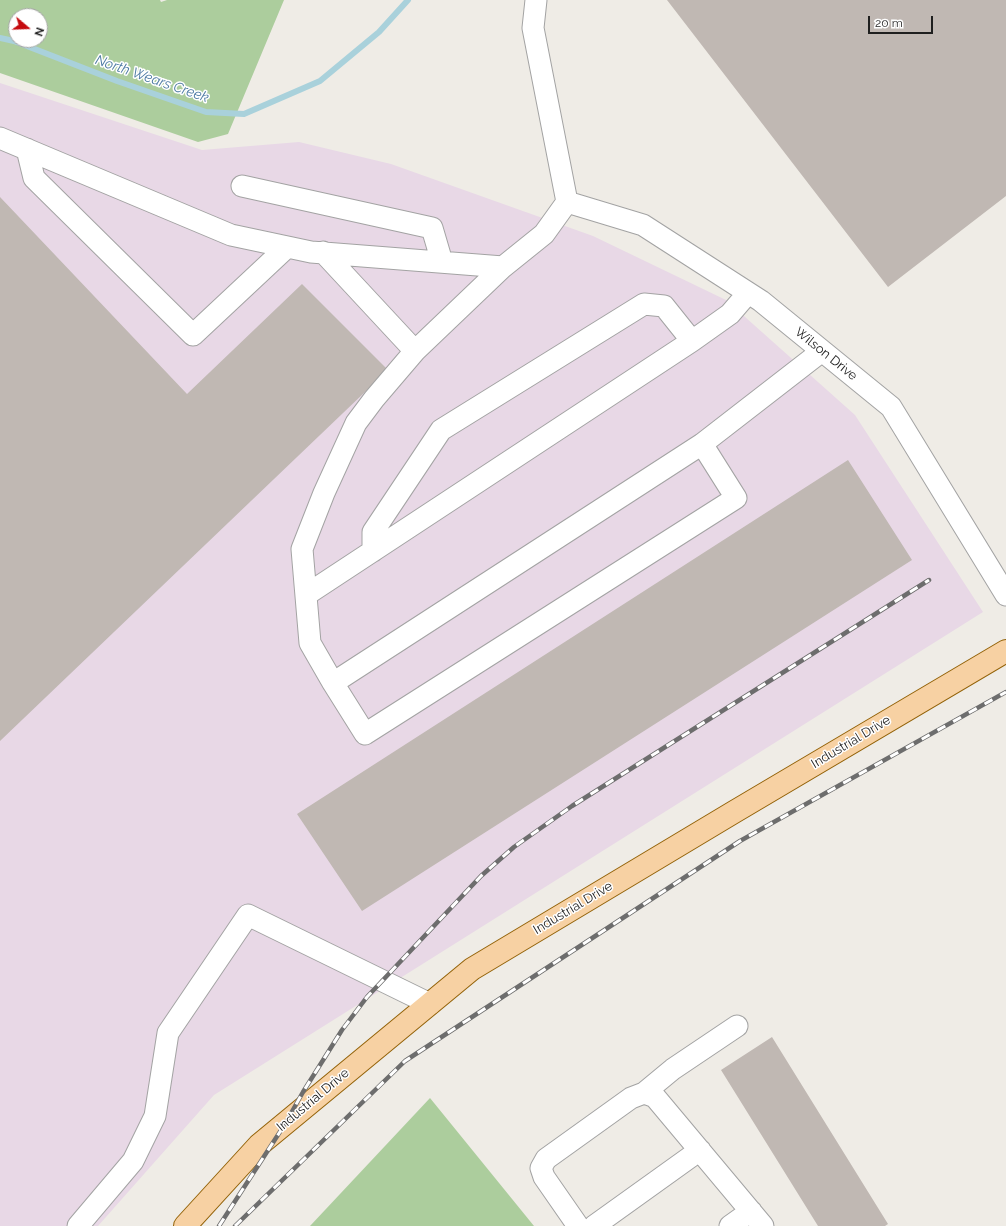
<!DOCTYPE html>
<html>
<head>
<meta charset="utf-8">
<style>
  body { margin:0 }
  #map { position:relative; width:1006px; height:1226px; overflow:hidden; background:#efece6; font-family:Raleway,sans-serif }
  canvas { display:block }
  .north { position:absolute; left:8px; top:8px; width:40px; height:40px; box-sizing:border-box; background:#fff; border:1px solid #a5a5a5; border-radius:50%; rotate:109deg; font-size:11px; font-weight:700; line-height:16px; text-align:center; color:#1f1f1f }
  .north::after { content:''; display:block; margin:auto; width:14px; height:18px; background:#c50a0e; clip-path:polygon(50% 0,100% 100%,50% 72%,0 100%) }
  .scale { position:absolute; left:868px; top:16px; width:65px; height:18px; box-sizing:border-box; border:2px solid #1f1f1f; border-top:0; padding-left:5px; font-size:12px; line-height:14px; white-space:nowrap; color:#1f1f1f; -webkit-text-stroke:3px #fff; paint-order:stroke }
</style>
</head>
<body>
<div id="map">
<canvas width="1006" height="1226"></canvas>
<div class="north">N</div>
<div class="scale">20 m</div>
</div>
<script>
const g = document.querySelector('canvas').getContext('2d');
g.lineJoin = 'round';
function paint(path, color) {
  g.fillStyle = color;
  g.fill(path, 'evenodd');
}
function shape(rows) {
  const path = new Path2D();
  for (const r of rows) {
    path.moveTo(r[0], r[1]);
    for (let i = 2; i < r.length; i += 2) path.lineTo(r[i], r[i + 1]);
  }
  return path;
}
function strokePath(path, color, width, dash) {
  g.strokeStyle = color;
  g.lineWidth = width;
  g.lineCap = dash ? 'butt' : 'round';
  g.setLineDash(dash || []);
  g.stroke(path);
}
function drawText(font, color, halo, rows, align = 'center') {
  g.font = font + ' Raleway,sans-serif';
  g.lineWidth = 3;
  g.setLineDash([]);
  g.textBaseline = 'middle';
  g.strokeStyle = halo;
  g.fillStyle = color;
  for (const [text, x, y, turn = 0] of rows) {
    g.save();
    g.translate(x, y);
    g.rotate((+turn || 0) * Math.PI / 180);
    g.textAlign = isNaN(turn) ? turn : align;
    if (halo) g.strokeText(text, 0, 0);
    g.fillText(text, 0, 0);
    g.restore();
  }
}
const industrial = shape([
  [0,83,202,150,299,142,391,164,593,236,726,300,855,415,983,612,214,1095,98,1226,0,1226]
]);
const forest = shape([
  [0,0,160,0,161,2,167,0,284,0,228,134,198,142,0,73],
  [16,16,40,16,40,40,16,40],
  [430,1098,534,1226,310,1226]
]);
const stream = shape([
  [0,38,14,41,117,81,206,112,244,114,320,81,379,32,408,0]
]);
const building = shape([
  [667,0,1006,0,1006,196,888,287],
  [0,197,187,394,302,284,388,370,0,741],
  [848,460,912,560,362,911,297,814],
  [772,1037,888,1224,885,1226,818,1226,721,1070]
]);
const minor = shape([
  [0,138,231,235,311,252,503,267,544,234,567,202,533,28,536,0],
  [27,149,34,178,193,335,287,247],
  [242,186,432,228,442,262],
  [567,202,643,225,761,301,891,407,1006,595],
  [323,252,415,351,503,267],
  [692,341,730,314,748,293],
  [415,351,374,399,356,423,324,493,302,549,310,643,333,683,702,444,822,351],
  [306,595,692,341,664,306,644,304,441,430,373,532,373,551],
  [333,683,365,734,736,498,702,444],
  [644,1093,673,1069,737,1026],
  [78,1226,133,1161,155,1116,168,1033,248,915,430,1004],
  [578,1226,544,1177,541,1168,546,1159,631,1098,644,1093,655,1097,763,1226],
  [594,1226,700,1150],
  [730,1226,751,1211]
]);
const major = shape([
  [185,1226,259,1145,472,969,734,812,1006,651]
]);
const rail = shape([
  [219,1226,285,1124,303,1092,342,1030,367,997,481,876,514,847,572,806,929,580],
  [235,1226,405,1061,740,841,1006,692]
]);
const streetNames = [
  ["Wilson Drive",826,354,39],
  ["Industrial Drive",851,742,-31],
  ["Industrial Drive",573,908,-31],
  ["Industrial Drive",313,1100,-40]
];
const waterNames = [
  ["North Wears Creek",152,79,19]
];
paint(industrial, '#e8d8e6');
paint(forest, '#accd9d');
strokePath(stream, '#a9d1db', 6);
paint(building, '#c0b8b3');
strokePath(minor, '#a3a3a3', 23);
strokePath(major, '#936208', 24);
strokePath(minor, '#fff', 21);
strokePath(major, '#f7d1a3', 22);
strokePath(rail, '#6d6d6d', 4.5);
strokePath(rail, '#fff', 3, [9]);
drawText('13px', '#1f1f1f', '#fff', streetNames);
drawText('italic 14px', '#4d7aa3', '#fff', waterNames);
</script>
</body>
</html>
